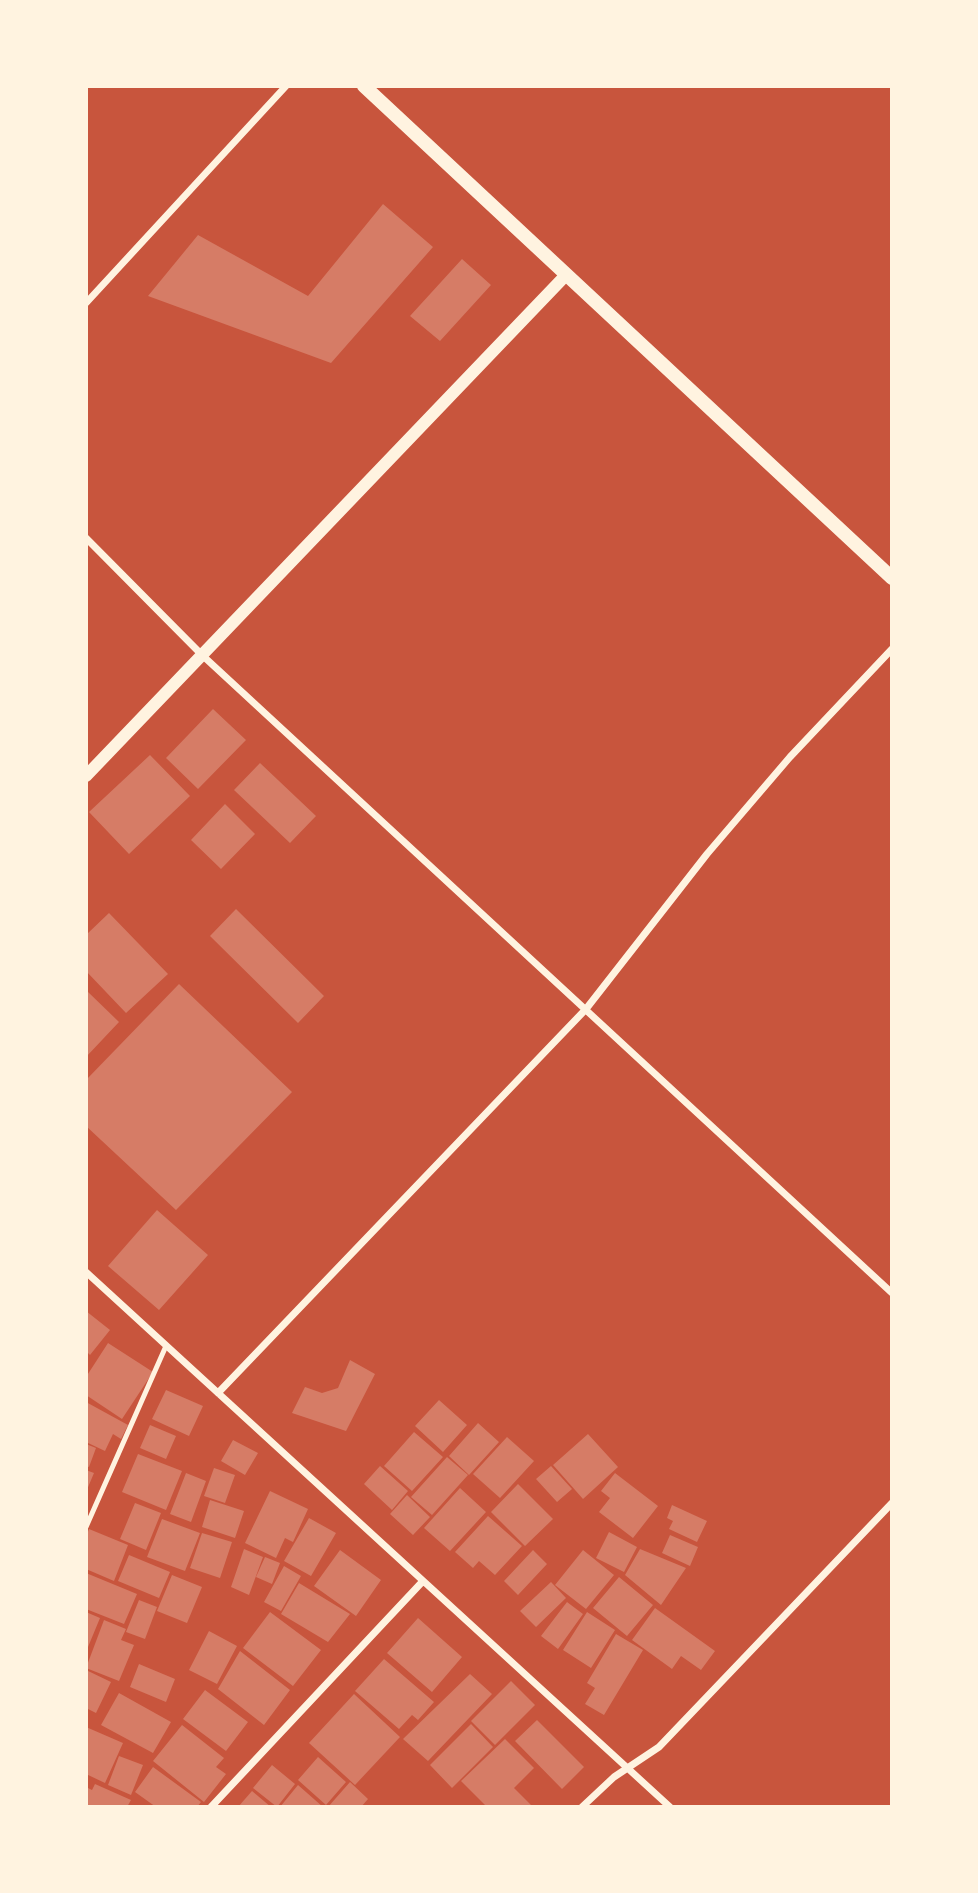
<!DOCTYPE html>
<html>
<head>
<meta charset="utf-8">
<style>
  body { margin:0 }
  #map { position:relative; width:978px; height:1893px; overflow:hidden; background:#c8553d; font-family:"Fira Sans",sans-serif }
  canvas { display:block }
  .frame { position:absolute; inset:0; border:88px solid #fff3e0; pointer-events:none }
</style>
</head>
<body>
<div id="map">
<canvas width="978" height="1893"></canvas>
<div class="frame"></div>
</div>
<script>
const g = document.querySelector('canvas').getContext('2d');
g.lineJoin = 'round';
function paint(path, color) {
  g.fillStyle = color;
  g.fill(path, 'evenodd');
}
function shape(rows) {
  const path = new Path2D();
  for (const r of rows) {
    path.moveTo(r[0], r[1]);
    for (let i = 2; i < r.length; i += 2) path.lineTo(r[i], r[i + 1]);
  }
  return path;
}
function strokePath(path, color, width, dash) {
  g.strokeStyle = color;
  g.lineWidth = width;
  g.lineCap = dash ? 'butt' : 'round';
  g.setLineDash(dash || []);
  g.stroke(path);
}
const building = shape([
  [383,204,433,247,331,363,148,296,198,235,308,296],
  [462,259,491,285,440,341,410,316],
  [213,709,246,740,198,789,166,758],
  [150,755,190,796,129,854,89,812],
  [260,763,316,816,290,843,234,790],
  [225,804,255,834,221,869,191,840],
  [236,909,324,996,298,1023,210,936],
  [109,913,168,974,126,1013,86,971,86,935],
  [179,984,292,1092,176,1210,86,1126,86,1080],
  [86,990,119,1022,86,1057],
  [157,1210,208,1255,159,1310,108,1266],
  [86,1311,110,1330,90,1355,86,1351],
  [108,1343,153,1372,122,1419,86,1395,86,1377],
  [350,1360,375,1374,346,1431,292,1413,305,1387,322,1393,338,1388],
  [166,1390,203,1406,189,1436,152,1419],
  [439,1400,467,1425,443,1452,415,1426],
  [86,1402,128,1425,121,1439,113,1434,105,1451,86,1442],
  [478,1423,499,1442,469,1475,449,1456],
  [150,1425,176,1436,166,1459,140,1448],
  [414,1432,443,1457,412,1491,384,1466],
  [588,1434,618,1467,583,1499,553,1465],
  [507,1437,534,1461,500,1498,473,1474],
  [233,1440,258,1453,245,1475,221,1461],
  [86,1444,96,1448,89,1467,86,1466],
  [138,1454,182,1471,166,1510,122,1492],
  [447,1457,468,1475,432,1515,411,1497],
  [380,1466,408,1491,392,1510,364,1484],
  [551,1466,572,1489,557,1502,536,1479],
  [214,1468,235,1475,225,1503,204,1496],
  [86,1470,94,1473,86,1492],
  [186,1473,206,1481,191,1522,170,1514],
  [615,1473,658,1506,633,1538,599,1512,610,1498,601,1491],
  [518,1484,553,1519,525,1546,491,1512],
  [460,1488,486,1512,450,1551,424,1528],
  [270,1491,308,1509,293,1542,285,1538,276,1558,245,1543],
  [407,1495,430,1517,413,1535,390,1514],
  [210,1500,244,1511,235,1538,202,1527],
  [135,1503,161,1513,146,1550,120,1539],
  [672,1505,707,1521,697,1542,669,1529,673,1521,667,1518],
  [488,1516,522,1546,495,1575,479,1561,473,1568,455,1552],
  [309,1518,336,1533,311,1576,284,1561],
  [162,1519,200,1533,185,1571,147,1557],
  [89,1529,128,1545,114,1581,86,1569,86,1537],
  [609,1532,637,1547,624,1572,596,1558],
  [202,1533,232,1542,220,1578,190,1568],
  [670,1535,698,1547,690,1566,662,1553],
  [244,1549,263,1557,249,1595,231,1587],
  [640,1549,686,1568,661,1605,625,1575],
  [340,1550,381,1580,356,1616,314,1586],
  [533,1550,547,1564,518,1595,504,1581],
  [583,1550,614,1575,586,1609,555,1585],
  [129,1555,170,1572,159,1598,118,1581],
  [265,1557,280,1563,272,1584,256,1577],
  [284,1566,301,1576,281,1611,264,1602],
  [86,1573,137,1594,124,1624,86,1609],
  [172,1575,202,1587,187,1623,157,1611],
  [619,1577,653,1605,627,1636,593,1608],
  [551,1582,566,1598,536,1627,520,1611],
  [299,1583,350,1614,328,1642,281,1614],
  [139,1600,157,1607,145,1639,126,1632],
  [567,1602,583,1614,558,1649,541,1636],
  [655,1608,715,1651,701,1670,681,1656,672,1669,632,1640],
  [86,1612,100,1618,88,1647,86,1646],
  [270,1612,321,1650,293,1686,243,1648],
  [587,1612,615,1630,591,1668,563,1650],
  [418,1618,462,1657,432,1692,387,1653],
  [104,1620,126,1629,121,1640,134,1645,119,1681,86,1668],
  [209,1631,237,1646,217,1684,189,1670],
  [616,1634,643,1650,604,1715,585,1704,595,1688,587,1683],
  [240,1651,290,1690,264,1725,218,1689],
  [384,1659,434,1702,418,1720,412,1715,399,1729,355,1691],
  [139,1664,175,1679,166,1702,130,1687],
  [86,1670,111,1682,96,1713,86,1708],
  [470,1674,492,1694,428,1761,403,1739],
  [511,1681,535,1705,495,1745,471,1721],
  [205,1690,248,1722,226,1751,183,1719],
  [119,1693,171,1722,153,1753,101,1725],
  [354,1694,400,1737,355,1785,309,1743],
  [537,1720,584,1767,562,1789,515,1741],
  [471,1724,493,1747,452,1788,430,1765],
  [182,1725,224,1758,216,1767,226,1774,204,1802,153,1761],
  [86,1727,123,1743,105,1783,86,1774],
  [505,1739,534,1768,514,1788,533,1807,487,1807,461,1781],
  [119,1756,143,1765,131,1795,108,1785],
  [318,1757,346,1782,326,1805,298,1780],
  [272,1765,295,1784,277,1807,253,1788],
  [153,1767,201,1802,197,1807,156,1807,135,1792],
  [350,1782,368,1799,361,1807,328,1807],
  [95,1784,131,1800,127,1807,86,1807,86,1787,92,1790],
  [298,1785,323,1807,280,1807],
  [252,1791,271,1807,238,1807]
]);
const service = shape([
  [86,1527,166,1346]
]);
const minor = shape([
  [86,303,286,86],
  [86,538,202,655,892,1293],
  [86,1272,670,1807],
  [218,1393,586,1009,707,854,790,757,892,649],
  [211,1807,423,1581],
  [582,1807,614,1777,659,1747,892,1503]
]);
const tertiary = shape([
  [86,776,566,275]
]);
const secondary = shape([
  [364,86,892,578]
]);
paint(building, '#d67c66');
strokePath(service, '#fff3e0', 5);
strokePath(minor, '#fff3e0', 7);
strokePath(tertiary, '#fff3e0', 12);
strokePath(secondary, '#fff3e0', 14);
</script>
</body>
</html>
